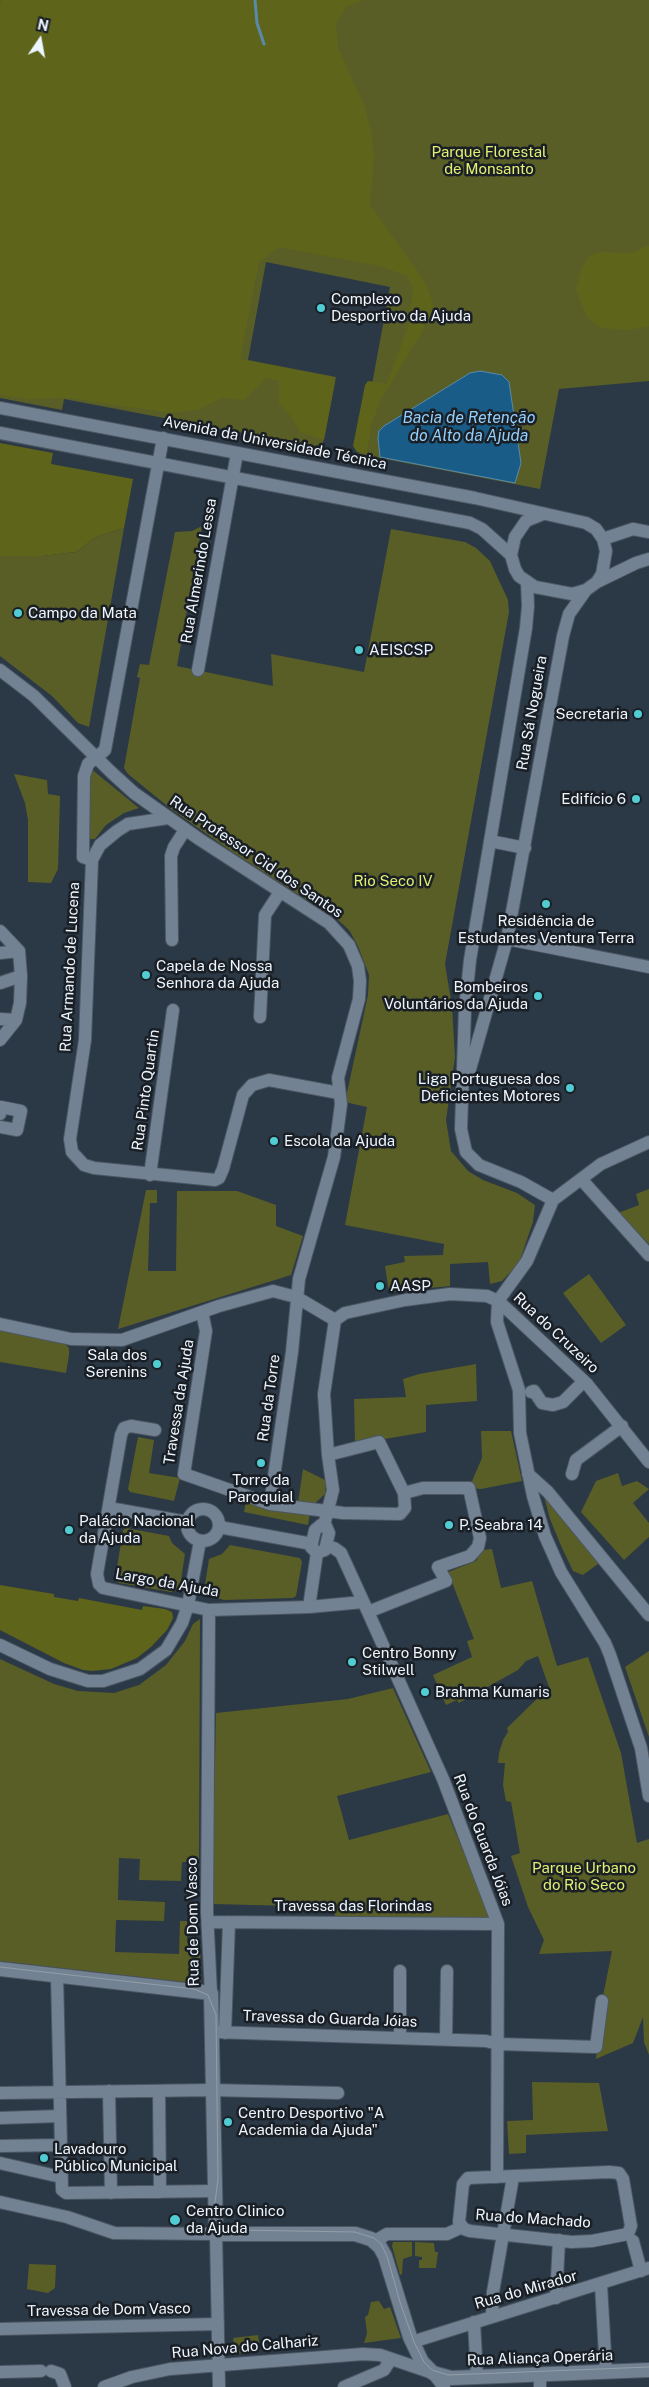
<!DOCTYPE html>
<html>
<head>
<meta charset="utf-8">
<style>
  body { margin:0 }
  #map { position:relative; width:649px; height:2387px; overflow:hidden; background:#2b3846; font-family:"Public Sans",sans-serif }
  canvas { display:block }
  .north { position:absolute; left:15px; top:15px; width:50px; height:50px; -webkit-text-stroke:4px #191f25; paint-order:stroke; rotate:12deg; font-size:14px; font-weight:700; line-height:20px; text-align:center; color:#edf5fe }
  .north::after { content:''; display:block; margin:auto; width:18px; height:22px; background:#edf5fe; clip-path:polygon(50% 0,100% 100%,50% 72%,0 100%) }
</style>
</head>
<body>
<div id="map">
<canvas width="649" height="2387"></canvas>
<div class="north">N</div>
</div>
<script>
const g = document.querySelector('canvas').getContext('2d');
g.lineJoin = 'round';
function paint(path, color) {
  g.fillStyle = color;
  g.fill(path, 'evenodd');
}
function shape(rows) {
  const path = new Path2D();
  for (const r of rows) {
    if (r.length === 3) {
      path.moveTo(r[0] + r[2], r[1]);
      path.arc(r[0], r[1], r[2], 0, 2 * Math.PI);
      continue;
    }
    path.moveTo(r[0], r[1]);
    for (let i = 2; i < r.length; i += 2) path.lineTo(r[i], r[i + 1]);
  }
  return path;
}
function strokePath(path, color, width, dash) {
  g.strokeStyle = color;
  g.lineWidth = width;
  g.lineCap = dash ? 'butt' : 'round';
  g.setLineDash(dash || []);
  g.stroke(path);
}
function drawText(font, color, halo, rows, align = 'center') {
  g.font = font + ' "Public Sans",sans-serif';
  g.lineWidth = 5;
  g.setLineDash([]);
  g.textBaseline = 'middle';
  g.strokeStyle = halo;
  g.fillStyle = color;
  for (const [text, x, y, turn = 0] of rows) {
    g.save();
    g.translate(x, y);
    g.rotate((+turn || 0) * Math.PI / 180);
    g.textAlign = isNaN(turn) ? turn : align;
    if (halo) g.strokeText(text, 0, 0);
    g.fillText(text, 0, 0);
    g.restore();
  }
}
const green = shape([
  [0,0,649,0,649,381,559,389,540,489,359,454,390,287,266,262,248,360,336,377,322,448,64,399,62,410,0,398],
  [202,526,177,666,273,686,271,654,364,672,391,529,465,542,476,548,490,561,508,600,509,612,445,964,452,1006,455,1057,446,1120,451,1151,468,1171,483,1180,517,1193,535,1205,533,1222,519,1263,502,1281,490,1284,488,1262,450,1264,450,1286,389,1292,385,1266,405,1262,404,1256,443,1255,444,1244,345,1225,367,1107,345,1102,368,995,369,975,358,946,349,930,338,920,231,851,171,809,128,774,124,768,140,678,137,677,140,664,149,665,175,532,192,531],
  [124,528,89,727,78,723,52,696,0,656,0,556,42,556,76,552,96,537],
  [90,768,139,808,124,813,106,825,95,839,89,839],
  [14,774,47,780,48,794,60,796,58,869,51,883,28,882,28,820,25,803],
  [649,1189,649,1244,618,1213,639,1205,636,1194],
  [146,1190,157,1190,157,1203,150,1203,148,1271,176,1271,177,1191,237,1191,276,1205,276,1226,303,1236,291,1275,118,1329],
  [589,1274,626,1325,601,1343,563,1293],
  [0,1329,64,1343,69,1348,69,1355,66,1373,0,1362],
  [476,1364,477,1401,426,1405,426,1432,355,1444,354,1399,406,1397,403,1379,419,1374],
  [481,1431,511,1431,522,1481,481,1489,469,1488,482,1458],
  [138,1437,154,1440,149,1473,180,1478,174,1501,130,1492,128,1489],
  [303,1469,325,1480,326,1484,325,1494,313,1505,298,1503],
  [618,1473,622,1486,637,1481,649,1489,633,1503,649,1523,649,1537,624,1560,581,1512,596,1481],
  [543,1493,602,1555,598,1564,583,1575,573,1571,562,1548,550,1519],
  [246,1501,310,1513,308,1525,244,1512],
  [126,1528,169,1536,172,1543,185,1554,180,1586,177,1590,171,1592,119,1583,115,1580,123,1530],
  [230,1545,300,1558,302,1562,296,1596,293,1598,224,1600,205,1595,204,1591,209,1559,222,1554],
  [492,1549,501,1588,532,1581,557,1666,588,1657,621,1753,637,1843,649,1839,649,2055,644,2042,643,2017,633,2043,596,2059,602,2001,612,1951,539,1954,544,1940,528,1907,511,1856,520,1853,511,1802,506,1801,503,1785,505,1763,498,1763,499,1753,503,1740,508,1732,507,1728,549,1687,538,1656,526,1661,518,1670,459,1703,457,1700,446,1705,433,1675,472,1657,467,1641,474,1639,448,1572,476,1561,482,1550],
  [200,1619,199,1862,182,1862,181,1881,139,1880,140,1859,119,1858,118,1900,165,1902,164,1921,116,1920,115,1952,179,1954,180,1921,187,1921,187,1942,200,1943,201,1984,0,1961,0,1659,54,1684,78,1691,114,1693,139,1685,166,1665,185,1641,193,1624],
  [649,1651,649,1737,625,1667],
  [393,1688,431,1772,337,1796,349,1840,448,1814,491,1919,335,1918,334,1907,212,1904,216,1713,348,1699],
  [532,2082,599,2083,608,2131,526,2135,526,2153,509,2154,507,2121,533,2120],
  [393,2242,412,2242,412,2256,403,2259,402,2274,400,2275,392,2246],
  [415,2242,434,2243,435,2252,438,2252,436,2268,419,2268,419,2260,422,2260,422,2257,415,2256],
  [29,2264,56,2265,55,2288,48,2293,27,2289],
  [379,2301,384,2309,390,2307,401,2338,364,2343,367,2333,365,2317,368,2315,371,2302],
  [258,2335,260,2351,235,2354,233,2338]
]);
const forest = shape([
  [2,0,364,0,346,7,336,24,338,48,364,105,372,135,374,157,370,205,417,270,429,291,433,305,423,330,381,399,371,426,367,454,357,452,353,446,365,385,368,381,387,384,409,323,413,288,407,276,379,266,279,247,259,262,240,359,333,377,335,382,324,440,300,432,290,415,279,404,279,381,266,378,244,400,222,398,198,410,169,413,70,398,27,399,0,395,0,3],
  [649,245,649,326,629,330,601,328,586,316,576,289,581,270,589,256,600,252,632,253],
  [0,443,53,453,51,464,133,479,124,528,96,537,76,552,42,556,0,556],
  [0,1585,54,1594,54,1597,78,1601,79,1598,142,1610,143,1606,165,1609,172,1612,173,1618,167,1630,151,1647,137,1658,111,1669,92,1671,83,1670,64,1663,0,1630]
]);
const water = shape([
  [480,371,502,375,509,382,521,463,515,483,380,457,378,438,379,431,384,426,470,373,480,371]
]);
const stream = shape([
  [255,0,257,23,264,44]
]);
const minor = shape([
  [0,408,475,498,586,523,596,529,603,539,606,551,602,574,597,582,586,590,572,594,535,587,519,576,515,569,511,555,515,537,526,521,543,514],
  [0,433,470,523,482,529,511,555],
  [603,539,633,529,649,532],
  [597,582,636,563,649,559],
  [527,583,528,606,526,628,470,960,465,1009,461,1129,466,1152,479,1165,521,1182,553,1200],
  [0,670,34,696,112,773,134,793,199,839,329,923,349,945,358,966,360,981,359,999,338,1078,341,1104,334,1157,299,1279,292,1352,270,1504],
  [198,670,237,453],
  [168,818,128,824,117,831,100,845,92,860,85,1040,70,1139,72,1152,84,1165,94,1168,215,1180,219,1178,223,1169,243,1095,252,1085,269,1080,339,1093],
  [490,841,525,848],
  [92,860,83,857,84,776,88,764,105,750,163,438],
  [0,931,19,951,21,976,20,1003,16,1020,0,1040],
  [507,939,649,967],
  [172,940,171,856,174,847,185,830],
  [0,953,19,951],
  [0,983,21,976],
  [260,1017,265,915,280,892],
  [0,1019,16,1020],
  [468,1076,507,939,563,636,569,614,586,590],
  [0,1114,1,1107,21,1111,17,1130,0,1127],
  [150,1175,173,1010],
  [581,1179,649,1255],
  [498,1301,497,1322,519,1390,520,1433,533,1496,545,1536,561,1572,605,1643,610,1655,641,1748,649,1796],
  [498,1301,527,1261,553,1200,601,1164,649,1142],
  [202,1312,206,1331,184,1474,270,1504,343,1513,400,1514,405,1508,404,1493,379,1442,328,1455],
  [335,1320,345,1313,405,1300,450,1294,487,1296,498,1301,508,1310,587,1384,649,1462],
  [0,1324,71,1339,122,1340,219,1306,273,1291,296,1297,335,1320],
  [531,1392,534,1391,542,1403,553,1405,563,1402,584,1381],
  [155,1430,131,1426,124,1428,121,1435,97,1574,99,1584,103,1588,209,1610,309,1607,363,1602],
  [528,1474,548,1492,649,1615],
  [572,1474,576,1460,622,1426],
  [109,1508,187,1522],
  [203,1525,16],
  [321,1525,326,1526,329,1533,325,1550,317,1553,311,1547,315,1530,321,1525],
  [324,1525,333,1490,328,1455,324,1394,335,1320],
  [219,1527,312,1544],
  [326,1546,334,1548,341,1553,368,1612,443,1779,498,1924,497,2177],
  [309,1607,317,1553],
  [209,1610,207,1912,211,1993],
  [368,1612,446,1581,438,1567,470,1556,478,1547,480,1538,469,1488,423,1488,404,1493],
  [0,1645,50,1669,88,1681,103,1681,140,1669,166,1650,182,1623,188,1605,200,1541],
  [208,1922,498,1924],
  [57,1976,62,2190,66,2193,215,2191],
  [213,2032,486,2041,498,2044,596,2047,602,2001],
  [225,2033,229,1922],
  [400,2038,400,1971],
  [446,2039,447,1971],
  [109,2091,111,2193],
  [159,2091,160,2192],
  [0,2093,212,2090,338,2093],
  [0,2118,60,2116],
  [0,2146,60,2145],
  [0,2163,61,2177],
  [609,2172,619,2173,623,2179,631,2226,628,2234,592,2241,572,2242,470,2231,464,2229,459,2222,463,2184,468,2178,609,2172],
  [0,2202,67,2217,114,2233,216,2234,219,2387],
  [375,2241,387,2234,447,2234,462,2227],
  [633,2241,641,2271],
  [601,2285,606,2372],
  [556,2298,559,2240],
  [492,2316,493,2292,513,2177],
  [474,2322,477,2377],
  [0,2329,218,2324],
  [412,2342,649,2268],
  [51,2371,60,2374,65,2387],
  [0,2372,41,2371],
  [540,2374,540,2386],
  [104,2387,132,2377,170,2369,363,2354,380,2355,433,2373,444,2387],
  [344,2387,384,2370,391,2359]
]);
const tertiary = shape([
  [0,1969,211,1993,216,2234,355,2234,371,2239,380,2247,385,2256,410,2337,422,2362,433,2373,451,2378,649,2370]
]);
const tram = shape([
  [0,1967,194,1989,208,1995,216,2015,218,2180,214,2209,215,2216,225,2226,235,2230,355,2232,374,2238,381,2244,387,2256,400,2302,414,2342,424,2362,432,2370,448,2375,649,2367]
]);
const markers = [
  [321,308,5,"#51ccd3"],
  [18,613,5,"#51ccd3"],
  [359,650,5,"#51ccd3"],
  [638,714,5,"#51ccd3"],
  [636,799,5,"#51ccd3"],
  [546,904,5,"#51ccd3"],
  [146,975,5,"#51ccd3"],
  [538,996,5,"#51ccd3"],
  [570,1088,5,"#51ccd3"],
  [274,1141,5,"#51ccd3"],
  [380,1286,5,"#51ccd3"],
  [157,1364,5,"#51ccd3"],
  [261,1463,5,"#51ccd3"],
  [449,1525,5,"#51ccd3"],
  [69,1530,5,"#51ccd3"],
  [352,1662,5,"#51ccd3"],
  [425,1692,5,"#51ccd3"],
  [228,2122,5,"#51ccd3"],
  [44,2158,5,"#51ccd3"],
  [175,2220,6,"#51ccd3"]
];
const parkNames = [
  ["Parque Florestal",489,152],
  ["de Monsanto",489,169],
  ["Rio Seco IV",393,881],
  ["Parque Urbano",584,1868],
  ["do Rio Seco",584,1885]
];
const poiNames = [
  ["Complexo",331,299],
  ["Desportivo da Ajuda",331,316],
  ["Campo da Mata",28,613],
  ["AEISCSP",369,650],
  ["Secretaria",628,714,"right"],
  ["Edifício 6",626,799,"right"],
  ["Residência de",546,921,"center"],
  ["Estudantes Ventura Terra",546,938,"center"],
  ["Capela de Nossa",156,966],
  ["Senhora da Ajuda",156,983],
  ["Bombeiros",528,987,"right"],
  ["Voluntários da Ajuda",528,1004,"right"],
  ["Liga Portuguesa dos",560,1079,"right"],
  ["Deficientes Motores",560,1096,"right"],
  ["Escola da Ajuda",284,1141],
  ["AASP",390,1286],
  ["Sala dos",147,1355,"right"],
  ["Serenins",147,1372,"right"],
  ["Torre da",261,1480,"center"],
  ["Paroquial",261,1497,"center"],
  ["Palácio Nacional",79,1521],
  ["da Ajuda",79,1538],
  ["P. Seabra 14",459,1525],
  ["Centro Bonny",362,1653],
  ["Stilwell",362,1670],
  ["Brahma Kumaris",435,1692],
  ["Centro Desportivo \"A",238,2113],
  ["Academia da Ajuda\"",238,2130],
  ["Lavadouro",54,2149],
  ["Público Municipal",54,2166],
  ["Centro Clinico",186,2211],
  ["da Ajuda",186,2228]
];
const streetNames = [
  ["Avenida da Universidade Técnica",275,443,11],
  ["Rua Almerindo Lessa",199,571,-80],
  ["Rua Sá Nogueira",532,713,-80],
  ["Rua Professor Cid dos Santos",256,857,34],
  ["Rua Armando de Lucena",70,967,-87],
  ["Rua Pinto Quartin",146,1090,-82],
  ["Rua do Cruzeiro",556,1333,43],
  ["Rua da Torre",269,1398,-82],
  ["Travessa da Ajuda",179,1402,-81],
  ["Largo da Ajuda",167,1583,10],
  ["Rua do Guarda Jóias",483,1840,69],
  ["Travessa das Florindas",353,1906],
  ["Rua de Dom Vasco",193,1922,-91],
  ["Travessa do Guarda Jóias",330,2019,2],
  ["Rua do Machado",533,2219,4],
  ["Rua do Mirador",526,2290,-16],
  ["Travessa de Dom Vasco",109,2310,-1],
  ["Rua Nova do Calhariz",245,2347,-5],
  ["Rua Aliança Operária",540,2358,-2]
];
const waterNames = [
  ["Bacia de Retenção",469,418],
  ["do Alto da Ajuda",469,436]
];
paint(green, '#595e27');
paint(forest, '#5e6419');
paint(water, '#1a5c88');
strokePath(water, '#598aab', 1);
strokePath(stream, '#598aab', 3);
strokePath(minor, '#4c5763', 14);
strokePath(tertiary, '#4c5763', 16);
strokePath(minor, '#738293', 12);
strokePath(tertiary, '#738293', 14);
strokePath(tram, '#949ea9', 1);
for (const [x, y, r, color] of markers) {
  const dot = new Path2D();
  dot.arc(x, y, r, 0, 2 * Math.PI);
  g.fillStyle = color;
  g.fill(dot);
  strokePath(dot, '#191f25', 2);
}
drawText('15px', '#e3ef72', '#191f25', parkNames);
drawText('15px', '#edf5fe', '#191f25', poiNames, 'left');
drawText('15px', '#edf5fe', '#191f25', streetNames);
drawText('italic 16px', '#93cffd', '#191f25', waterNames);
</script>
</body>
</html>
